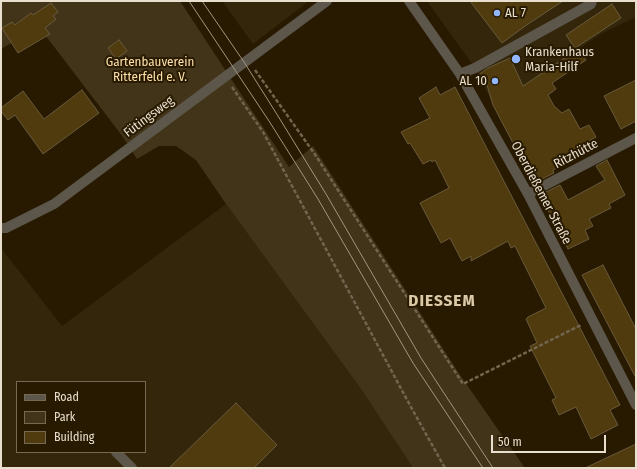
<!DOCTYPE html>
<html>
<head>
<meta charset="utf-8">
<style>
  body { margin:0 }
  #map { position:relative; width:637px; height:469px; overflow:hidden; background:#281a00; font-family:"Fira Sans Condensed",sans-serif }
  canvas { display:block }
  .frame { position:absolute; inset:0; border:2px solid #e8dfcf; pointer-events:none }
  .legend { position:absolute; left:16px; top:381px; width:130px; height:72px; box-sizing:border-box; background:#281a00; border:1px solid #756953; margin:0; padding:5px 7px; list-style:none; font-size:12px; color:#e8dfcf }
  .legend li { display:flex; align-items:center; gap:8px; height:20px }
  .legend b { width:20px; border:1px solid #756953 }
  .scale { position:absolute; left:491px; top:435px; width:115px; height:18px; box-sizing:border-box; border:2px solid #e8dfcf; border-top:0; padding-left:5px; font-size:12px; line-height:14px; white-space:nowrap; color:#e8dfcf; -webkit-text-stroke:3px #281a00; paint-order:stroke }
</style>
</head>
<body>
<div id="map">
<canvas width="637" height="469"></canvas>
<div class="frame"></div>
<ul class="legend">
<li><b style="height:5px;background:#5d564a"></b>Road</li>
<li><b style="height:11px;background:#413419"></b>Park</li>
<li><b style="height:11px;background:#503b0e"></b>Building</li>
</ul>
<div class="scale">50 m</div>
</div>
<script>
const g = document.querySelector('canvas').getContext('2d');
g.lineJoin = 'round';
function paint(path, color) {
  g.fillStyle = color;
  g.fill(path, 'evenodd');
}
function shape(rows) {
  const path = new Path2D();
  for (const r of rows) {
    path.moveTo(r[0], r[1]);
    for (let i = 2; i < r.length; i += 2) path.lineTo(r[i], r[i + 1]);
  }
  return path;
}
function strokePath(path, color, width, dash) {
  g.strokeStyle = color;
  g.lineWidth = width;
  g.lineCap = dash ? 'butt' : 'round';
  g.setLineDash(dash || []);
  g.stroke(path);
}
function drawText(font, color, halo, rows, align = 'center') {
  g.font = font + ' "Fira Sans Condensed",sans-serif';
  g.lineWidth = 4;
  g.setLineDash([]);
  g.textBaseline = 'middle';
  g.strokeStyle = halo;
  g.fillStyle = color;
  for (const [text, x, y, turn = 0] of rows) {
    g.save();
    g.translate(x, y);
    g.rotate((+turn || 0) * Math.PI / 180);
    g.textAlign = isNaN(turn) ? turn : align;
    if (halo) g.strokeText(text, 0, 0);
    g.fillText(text, 0, 0);
    g.restore();
  }
}
const built = shape([
  [222,1,309,1,253,44],
  [427,1,636,1,636,17,601,34,514,93,493,104,475,68],
  [226,204,361,389,413,468,1,468,1,248,62,326],
  [17,382,145,382,145,452,17,452]
]);
const green = shape([
  [1,1,180,1,289,167,313,146,460,375,525,468,413,468,361,389,226,204,196,160,176,146,159,146,137,159,123,137,39,27,1,49]
]);
const building = shape([
  [470,1,563,1,528,24,502,43,470,1],
  [51,3,58,12,53,16,56,19,45,28,50,34,18,53,2,28,12,22,15,25,31,13,33,15,51,3],
  [612,4,621,18,575,48,566,35,612,4],
  [119,40,127,51,116,59,108,48,119,40],
  [578,49,586,60,552,83,556,89,548,95,554,106,562,113,569,109,580,129,589,125,596,137,578,147,582,154,553,170,554,173,534,183,493,105,487,85,477,76,488,68,510,58,523,86,578,49],
  [636,80,636,121,621,129,604,96,636,80],
  [436,87,440,95,455,87,620,405,610,410,618,425,591,439,576,407,559,415,552,400,556,398,530,346,537,343,526,319,528,317,546,308,515,246,511,248,508,241,471,261,471,256,462,261,450,238,441,243,420,203,449,188,435,160,432,162,431,160,423,164,410,143,408,144,401,132,430,118,419,98,436,87],
  [82,90,99,113,43,154,15,115,8,120,1,111,1,108,23,91,44,119,82,90],
  [607,160,625,195,609,204,611,208,589,219,593,226,585,230,589,239,568,249,540,195,560,185,568,200,605,180,596,166,607,160],
  [603,265,636,329,636,378,582,275,603,265],
  [236,403,277,445,254,468,169,468,236,403],
  [636,444,636,468,585,468,636,444]
]);
const path = shape([
  [255,70,314,153,463,384,581,325],
  [232,87,263,132,412,409,445,468]
]);
const minor = shape([
  [409,1,460,74,528,194,636,405],
  [460,74,475,68,591,4,592,1],
  [528,194,636,138],
  [1,228,6,228,54,204,327,1],
  [116,452,132,468]
]);
const tram = shape([
  [189,1,269,121,318,199,413,363,483,468],
  [202,1,244,62,278,116,326,194,421,358,493,468]
]);
const markers = [
  [497,13,4,"#93b7fd"],
  [516,59,5,"#93b7fd"],
  [495,81,4,"#93b7fd"]
];
const poiNames = [
  ["AL 7",505,13],
  ["Krankenhaus",525,52],
  ["Maria-Hilf",525,67],
  ["AL 10",487,81,"right"]
];
const parkNames = [
  ["Gartenbauverein",150,62],
  ["Ritterfeld e. V.",150,77]
];
const streetNames = [
  ["Fütingsweg",149,117,-37],
  ["Ritzhütte",576,154,-28],
  ["Oberdießemer Straße",541,193,62]
];
const districtNames = [
  ["DIESSEM",442,301]
];
paint(built, '#33260a');
paint(green, '#413419');
paint(building, '#503b0e');
strokePath(building, '#695a3c', 1);
strokePath(path, '#71654f', 2.5, [4, 2]);
strokePath(minor, '#5d564a', 10);
strokePath(tram, '#a19683', 1);
for (const [x, y, r, color] of markers) {
  const dot = new Path2D();
  dot.arc(x, y, r, 0, 2 * Math.PI);
  g.fillStyle = color;
  g.fill(dot);
  strokePath(dot, '#281a00', 1.5);
}
drawText('13px', '#e8dfcf', '#281a00', poiNames, 'left');
drawText('13px', '#fcdfa9', '#281a00', parkNames);
drawText('13px', '#e8dfcf', '#281a00', streetNames);
g.letterSpacing = '1px';
drawText('bold 17px', '#dbc9a8', '#281a00', districtNames);
g.letterSpacing = '0px';
</script>
</body>
</html>
